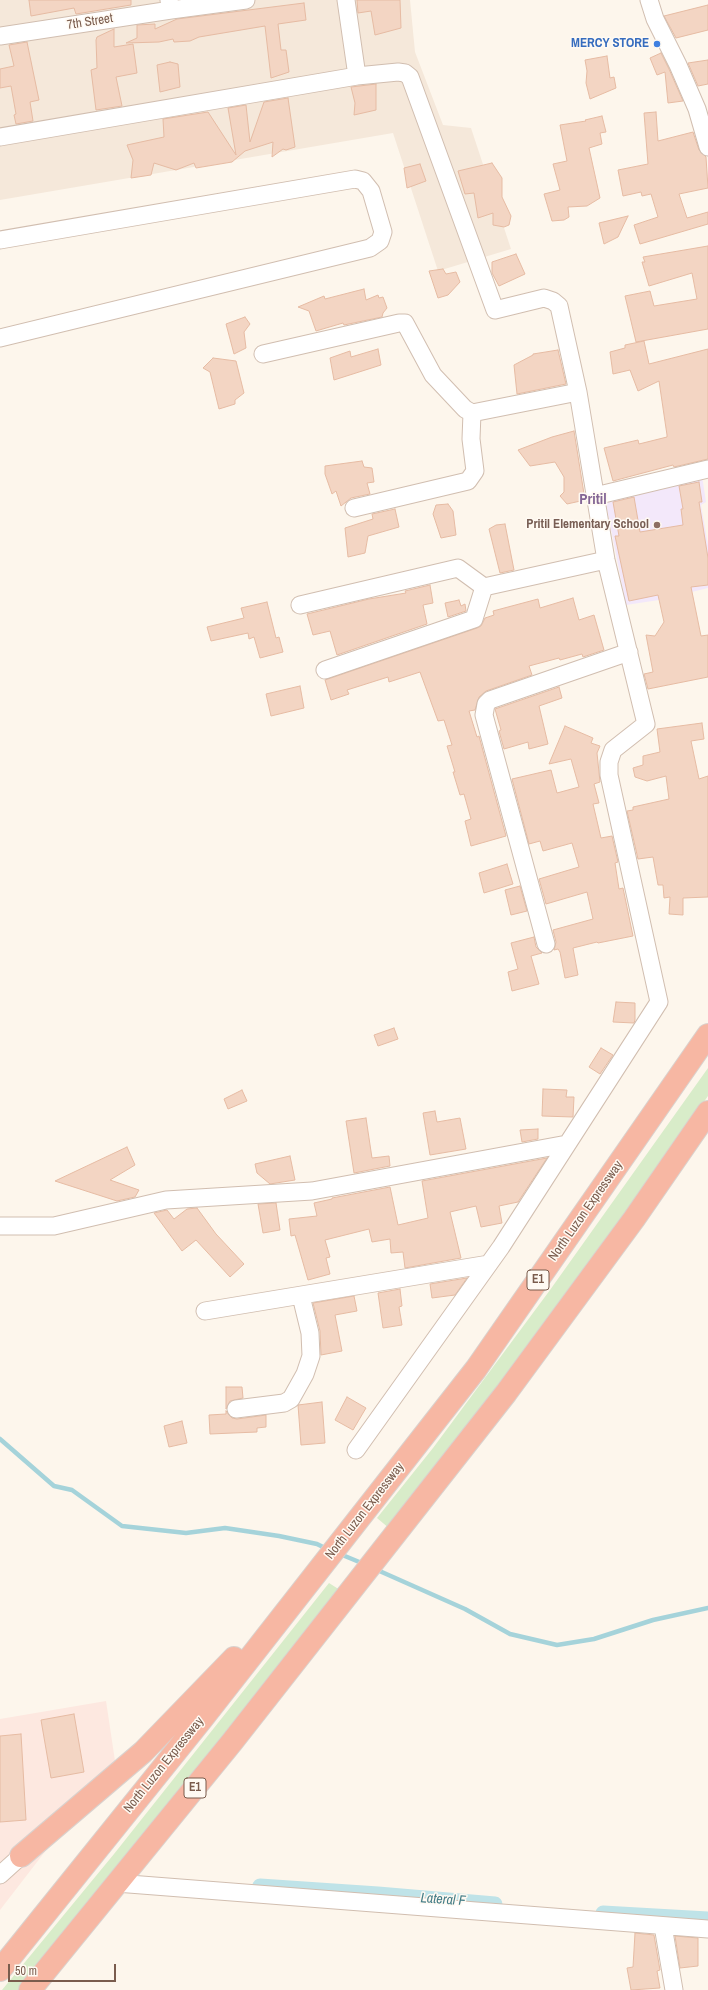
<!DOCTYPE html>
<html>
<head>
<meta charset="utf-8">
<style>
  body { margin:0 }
  #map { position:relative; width:708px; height:1990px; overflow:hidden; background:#fdf6ec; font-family:"Archivo Narrow",sans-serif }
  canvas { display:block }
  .scale { position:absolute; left:8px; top:1964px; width:108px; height:18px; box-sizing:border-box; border:2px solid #7a5c4d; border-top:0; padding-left:5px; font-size:12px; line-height:14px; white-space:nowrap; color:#7a5c4d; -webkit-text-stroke:3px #fffaf3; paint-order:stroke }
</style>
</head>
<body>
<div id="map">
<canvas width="708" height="1990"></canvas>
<div class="scale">50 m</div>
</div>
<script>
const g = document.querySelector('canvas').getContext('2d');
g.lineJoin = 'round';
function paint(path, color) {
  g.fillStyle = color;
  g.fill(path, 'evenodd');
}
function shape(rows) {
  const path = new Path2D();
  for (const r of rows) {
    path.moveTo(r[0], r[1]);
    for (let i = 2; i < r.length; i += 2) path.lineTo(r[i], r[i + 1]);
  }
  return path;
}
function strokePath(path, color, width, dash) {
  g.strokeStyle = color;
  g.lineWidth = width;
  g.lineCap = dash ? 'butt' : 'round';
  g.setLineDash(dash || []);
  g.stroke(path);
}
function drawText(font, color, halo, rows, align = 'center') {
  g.font = font + ' "Archivo Narrow",sans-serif';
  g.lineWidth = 3;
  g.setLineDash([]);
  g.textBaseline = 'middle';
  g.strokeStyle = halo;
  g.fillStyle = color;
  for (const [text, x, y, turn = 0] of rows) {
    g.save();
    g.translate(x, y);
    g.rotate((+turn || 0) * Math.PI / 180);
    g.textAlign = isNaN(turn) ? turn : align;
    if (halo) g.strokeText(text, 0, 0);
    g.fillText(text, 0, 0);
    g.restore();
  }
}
const residential = shape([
  [0,0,410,0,415,52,443,125,471,128,511,249,438,271,393,133,0,200]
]);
const commercial = shape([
  [106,1701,115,1761,0,1910,0,1719]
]);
const education = shape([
  [702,476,706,502,701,505,708,545,708,588,659,600,626,605,605,499]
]);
const green = shape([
  [708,1068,708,1096,563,1301,390,1529,377,1518,433,1448,550,1290],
  [329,1583,340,1590,23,1990,2,1990,114,1854]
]);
const stream = shape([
  [0,1439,54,1486,72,1490,122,1526,186,1533,225,1528,279,1536,317,1544,327,1549],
  [340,1554,364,1564],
  [375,1569,465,1609,510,1634,557,1645,594,1639,653,1620,708,1608]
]);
const canal = shape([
  [260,1886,378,1894,495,1904],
  [603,1913,708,1919]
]);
const building = shape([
  [29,0,131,0,131,5,76,14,74,8,31,16,29,0],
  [357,0,400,0,401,28,375,35,371,11,358,13,357,0],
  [304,3,306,20,278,24,281,50,286,50,289,72,271,78,265,26,199,37,190,41,174,42,173,39,159,42,126,43,137,38,137,25,155,24,155,29,177,19,304,3],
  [708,5,708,30,676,38,664,16,708,5],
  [114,29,114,47,133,44,137,73,116,77,122,106,96,110,91,70,97,68,96,40,97,37,114,29],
  [27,42,39,100,30,102,33,121,16,124,14,115,16,114,11,86,0,88,0,69,14,66,9,45,27,42],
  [661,53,669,69,683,101,668,103,665,72,657,75,650,58,661,53],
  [607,56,610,78,614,77,616,88,590,99,586,83,587,71,585,60,607,56],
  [708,60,708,84,698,86,688,63,708,60],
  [170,62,178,64,180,87,160,92,157,65,170,62],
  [376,84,376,110,354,115,355,103,351,87,376,84],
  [288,98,295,147,286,150,283,149,272,157,273,142,245,151,232,162,196,168,194,163,176,170,154,163,151,175,131,178,133,160,127,145,164,137,163,119,208,112,236,155,228,108,246,105,250,142,264,102,288,98],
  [656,112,658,141,693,132,699,150,706,157,708,188,679,194,687,218,708,212,708,224,640,244,634,225,658,217,651,194,642,196,641,192,623,196,618,170,648,164,644,113,656,112],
  [602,116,606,132,600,133,602,144,589,148,600,198,587,206,568,207,569,217,564,220,552,221,544,194,560,190,553,164,567,161,560,125,586,121,585,120,602,116],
  [492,163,502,178,502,197,511,216,509,225,504,227,493,225,493,213,478,218,474,193,465,194,458,171,492,163],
  [420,164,426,181,407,188,404,168,420,164],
  [628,216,618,237,604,244,599,223,628,216],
  [708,246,708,329,636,342,625,296,650,291,654,306,697,299,692,273,649,286,642,262,645,262,643,257,708,246],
  [516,254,525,274,499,286,492,273,492,262,516,254],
  [443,269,446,274,456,272,460,282,448,295,438,298,429,271,443,269],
  [364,289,366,300,378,295,379,298,383,297,387,308,383,313,382,317,344,325,343,323,316,331,309,311,298,307,324,296,325,299,364,289],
  [245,317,250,324,244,332,246,348,234,354,226,324,245,317],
  [644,341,649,364,708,349,708,459,674,467,673,465,613,481,604,448,638,440,639,444,667,437,667,435,659,381,638,391,630,370,613,374,610,352,625,348,625,345,644,341],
  [378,349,381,365,334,380,330,358,350,351,351,357,378,349],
  [558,350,566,384,517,394,514,365,533,355,533,354,558,350],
  [213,358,236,361,244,393,235,400,235,404,219,409,210,372,203,368,213,358],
  [574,431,585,500,567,504,560,496,564,492,564,477,555,462,530,466,518,450,552,437,574,431],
  [362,461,364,467,372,468,374,482,367,483,370,494,351,498,341,506,336,491,332,494,325,474,325,466,362,461],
  [699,482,702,502,699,502,708,558,708,585,691,587,701,636,708,635,708,677,648,689,644,674,653,672,646,635,655,636,664,622,658,595,629,601,615,536,619,536,613,502,634,497,640,532,683,525,681,509,683,509,679,486,699,482],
  [448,504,453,511,456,535,441,538,433,514,436,505,448,504],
  [395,509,399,527,368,536,365,553,348,557,345,528,373,519,372,514,395,509],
  [505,524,514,570,500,573,489,529,496,525,505,524],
  [430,585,433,603,423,605,427,624,337,655,330,631,313,635,307,614,369,599,406,593,405,591,430,585],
  [573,598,579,620,594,615,604,650,583,657,582,654,560,660,559,658,529,666,532,675,486,691,479,697,475,710,469,711,477,737,479,736,506,836,471,846,465,821,471,819,464,794,460,795,453,772,455,772,447,746,452,745,444,720,438,721,420,672,389,682,388,677,347,690,349,694,331,700,325,680,477,628,481,626,485,618,494,615,493,611,538,599,540,608,573,598],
  [459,600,461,606,465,604,466,611,448,617,445,603,459,600],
  [267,602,276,638,279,637,283,652,260,658,254,637,249,639,248,633,211,641,207,627,244,618,241,608,267,602],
  [300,686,304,708,271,716,266,694,300,686],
  [559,687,562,698,539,706,548,744,529,749,528,742,504,749,499,731,501,730,495,709,559,687],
  [702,723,704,739,691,741,699,779,708,776,708,897,683,898,683,915,669,914,670,897,664,898,663,885,658,885,653,857,638,859,627,811,633,810,633,807,669,799,666,776,647,781,635,777,633,768,643,765,643,756,660,752,657,729,702,723],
  [565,726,593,738,591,743,600,746,597,753,600,782,594,784,599,803,593,804,601,838,612,836,618,862,615,863,619,889,623,888,633,936,598,943,597,942,573,948,578,975,565,978,560,952,558,949,554,950,556,942,553,930,593,919,587,892,546,904,539,879,579,867,572,843,543,851,540,841,529,844,512,779,551,770,557,793,579,787,571,759,549,764,565,726],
  [507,864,513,884,484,893,479,873,507,864],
  [520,886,527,911,511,915,505,890,520,886],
  [534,937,536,947,542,953,531,956,539,984,512,991,508,972,518,969,511,943,534,937],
  [616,1002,635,1003,635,1020,634,1023,613,1022,616,1002],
  [394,1028,398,1039,378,1046,374,1035,394,1028],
  [601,1048,613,1055,600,1074,589,1067,601,1048],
  [543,1089,567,1090,566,1097,574,1097,573,1117,542,1116,543,1089],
  [242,1090,247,1101,228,1109,224,1099,242,1090],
  [435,1111,437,1122,460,1118,466,1149,430,1155,423,1113,435,1111],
  [366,1118,372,1158,389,1156,390,1166,354,1173,346,1121,366,1118],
  [538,1129,538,1139,522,1142,520,1130,538,1129],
  [127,1147,135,1165,110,1180,139,1190,135,1197,117,1201,55,1181,127,1147],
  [290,1156,295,1180,270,1184,257,1173,255,1164,290,1156],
  [547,1158,518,1202,499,1206,502,1223,481,1227,476,1206,450,1212,461,1258,405,1268,403,1252,391,1253,390,1239,372,1242,369,1229,325,1240,330,1257,326,1258,330,1274,308,1280,295,1235,291,1236,289,1219,317,1216,314,1203,332,1199,332,1198,390,1187,398,1225,428,1218,422,1181,547,1158],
  [276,1203,280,1230,263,1233,258,1204,276,1203],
  [197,1208,216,1234,244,1264,230,1277,196,1240,182,1251,154,1213,167,1210,174,1219,187,1209,197,1208],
  [467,1278,455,1295,432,1298,430,1284,467,1278],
  [400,1289,402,1306,399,1307,402,1325,383,1328,378,1293,400,1289],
  [354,1296,357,1311,335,1315,342,1351,321,1355,320,1331,313,1303,354,1296],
  [226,1387,242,1387,243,1398,230,1401,226,1409,226,1387],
  [347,1397,366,1408,353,1430,335,1420,347,1397],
  [322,1402,325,1443,301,1445,298,1405,322,1402],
  [226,1411,232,1418,237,1419,266,1415,266,1427,257,1428,257,1432,210,1434,209,1415,226,1414,226,1411],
  [182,1421,187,1443,169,1447,164,1426,182,1421],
  [74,1714,84,1772,51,1778,41,1720,74,1714],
  [21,1734,26,1820,0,1822,0,1736,21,1734],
  [635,1933,654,1935,660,1970,657,1971,660,1988,631,1990,627,1968,633,1967,635,1933],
  [675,1936,698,1938,698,1966,680,1968,675,1936]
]);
const minor = shape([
  [346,0,357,76],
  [649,0,655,19,678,65,697,109,708,147],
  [171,10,246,0],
  [0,36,171,10,169,0],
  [0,137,357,76,398,72,405,73,410,77,495,310,544,298,553,301,559,306,578,392,606,560,646,724,613,750,609,762,609,775,659,1002,501,1247,356,1450],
  [0,240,355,179,363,181,371,191,383,232,380,241,370,248,0,338],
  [263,354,399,323,405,323,433,375,465,409,472,413,578,392],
  [595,496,708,469],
  [354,508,468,481,475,471,471,439,472,413],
  [300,605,458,568,484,587,606,560],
  [325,670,474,619,484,587],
  [546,944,484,715,486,704,490,700,629,652],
  [0,1226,54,1226,166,1200,312,1191,567,1144],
  [205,1311,489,1264],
  [236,1409,284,1403,291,1399,305,1374,311,1356,310,1333,301,1296],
  [0,1875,21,1856],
  [116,1883,708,1929],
  [663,1926,674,1990]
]);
const highway = shape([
  [21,1856,143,1752,234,1658],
  [0,1970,202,1719,476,1369,708,1035],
  [30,1990,232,1742,506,1393,634,1219,708,1112]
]);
const markers = [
  [657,44,4,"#3f7fe0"],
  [657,525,4,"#8d6e63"]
];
const shields = [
  [538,1280,22],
  [195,1788,22]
];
const shieldNames = [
  ["E1",538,1280],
  ["E1",195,1788]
];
const streetNames = [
  ["7th Street",90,22,-9],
  ["North Luzon Expressway",586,1211,-55],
  ["North Luzon Expressway",365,1511,-52],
  ["North Luzon Expressway",164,1765,-51]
];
const shopNames = [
  ["MERCY STORE",649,44]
];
const educationNames = [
  ["Pritil Elementary School",649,525]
];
const waterNames = [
  ["Lateral F",443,1900,4]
];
const quarterNames = [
  ["Pritil",593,500]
];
paint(residential, '#f5e8da');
paint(commercial, '#fde8e0');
paint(education, '#f3e8fa');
paint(green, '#d8ecc9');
strokePath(stream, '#a5d3da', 4.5);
strokePath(canal, '#bfe3e8', 15);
paint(building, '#f3d5c3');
strokePath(building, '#e6bba3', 1);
strokePath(minor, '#d1beb0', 19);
strokePath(highway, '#dad1cd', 24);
strokePath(minor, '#fff', 17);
strokePath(highway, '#f7b7a3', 22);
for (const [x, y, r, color] of markers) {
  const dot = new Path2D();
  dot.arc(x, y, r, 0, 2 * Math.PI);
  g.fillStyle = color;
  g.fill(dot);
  strokePath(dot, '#fffaf3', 1.5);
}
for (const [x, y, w] of shields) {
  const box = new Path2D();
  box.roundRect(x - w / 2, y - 10, w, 20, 3);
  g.fillStyle = '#fffaf3';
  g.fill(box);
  strokePath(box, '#7a5c4d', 1);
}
drawText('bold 12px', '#7a5c4d', null, shieldNames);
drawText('13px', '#7a5c4d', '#fffaf3', streetNames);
drawText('bold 13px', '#366cbe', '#fffaf3', shopNames, 'right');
drawText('bold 13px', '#785e54', '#fffaf3', educationNames, 'right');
drawText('italic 14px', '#437c86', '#fffaf3', waterNames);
drawText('bold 15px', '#846695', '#fffaf3', quarterNames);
</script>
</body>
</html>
